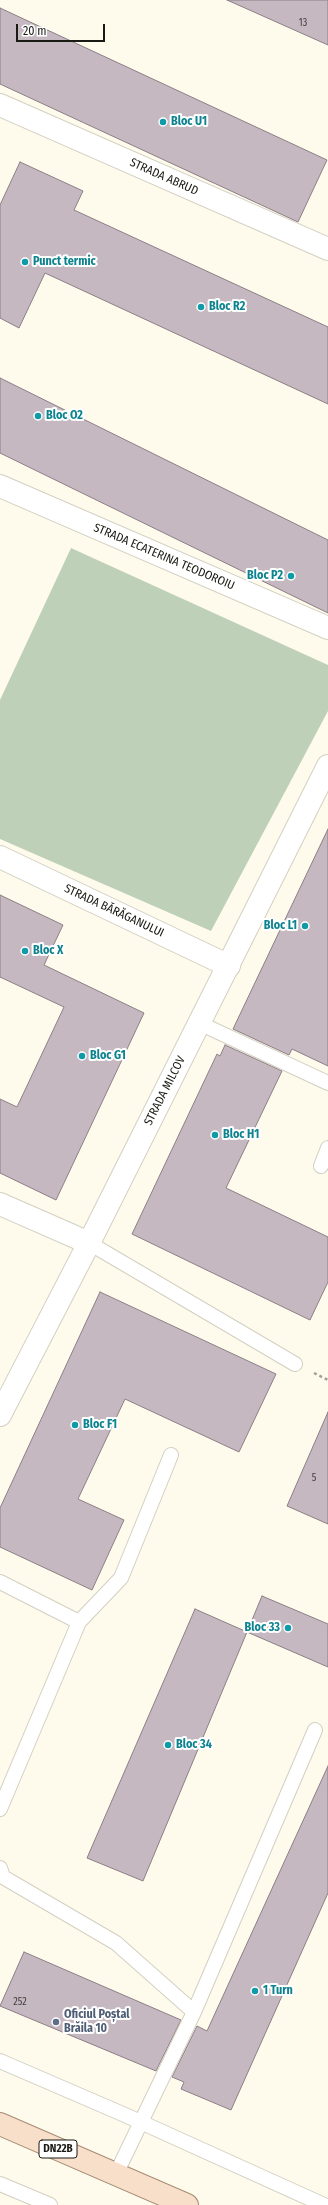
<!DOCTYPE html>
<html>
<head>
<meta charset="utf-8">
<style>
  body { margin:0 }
  #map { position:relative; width:328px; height:2205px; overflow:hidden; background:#fefbec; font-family:"Fira Sans Condensed",sans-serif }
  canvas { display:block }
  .scale { position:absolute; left:16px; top:24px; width:89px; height:18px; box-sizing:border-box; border:2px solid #1a1a14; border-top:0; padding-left:5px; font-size:12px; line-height:14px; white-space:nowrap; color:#1a1a14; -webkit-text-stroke:3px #fff; paint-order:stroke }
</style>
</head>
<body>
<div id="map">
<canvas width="328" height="2205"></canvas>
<div class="scale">20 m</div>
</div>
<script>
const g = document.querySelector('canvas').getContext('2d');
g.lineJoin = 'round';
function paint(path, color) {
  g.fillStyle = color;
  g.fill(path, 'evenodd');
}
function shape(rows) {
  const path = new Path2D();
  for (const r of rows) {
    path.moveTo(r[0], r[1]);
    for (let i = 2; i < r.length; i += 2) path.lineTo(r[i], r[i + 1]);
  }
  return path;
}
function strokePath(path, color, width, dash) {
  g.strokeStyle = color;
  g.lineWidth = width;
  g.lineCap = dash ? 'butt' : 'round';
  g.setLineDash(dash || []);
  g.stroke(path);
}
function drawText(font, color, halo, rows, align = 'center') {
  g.font = font + ' "Fira Sans Condensed",sans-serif';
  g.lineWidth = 4;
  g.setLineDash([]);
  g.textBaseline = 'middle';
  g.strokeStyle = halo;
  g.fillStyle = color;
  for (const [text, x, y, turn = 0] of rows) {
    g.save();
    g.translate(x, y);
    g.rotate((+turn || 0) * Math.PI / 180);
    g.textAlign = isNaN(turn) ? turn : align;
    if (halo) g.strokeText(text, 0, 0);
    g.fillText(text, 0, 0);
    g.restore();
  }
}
const green = shape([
  [71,548,328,665,328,711,211,931,0,839,0,700]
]);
const building = shape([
  [227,0,328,0,328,45,227,0],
  [0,8,327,160,298,222,0,84,0,8],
  [20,162,83,191,74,210,328,327,328,404,45,273,19,328,0,318,0,205,20,162],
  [0,378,328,540,328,613,0,453,0,378],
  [328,829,328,1066,292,1049,289,1055,233,1029,328,829],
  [0,895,63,925,44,965,144,1013,56,1200,0,1173,0,1099,17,1107,64,1007,0,977,0,895],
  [225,1045,282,1071,226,1188,328,1237,328,1282,310,1320,132,1234,217,1054,220,1056,225,1045],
  [100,1292,276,1374,239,1452,125,1399,78,1499,124,1520,92,1590,0,1547,0,1508,100,1292],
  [328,1412,328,1524,287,1506,328,1412],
  [262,1596,328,1624,328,1667,247,1632,262,1596],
  [195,1609,247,1632,143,1881,87,1858,195,1609],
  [328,1766,328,1893,231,2110,181,2089,184,2082,172,2077,197,2026,207,2031,328,1766],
  [24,1952,181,2020,156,2071,0,2006,24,1952]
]);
const path = shape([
  [314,1373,328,1380]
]);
const service = shape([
  [199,1023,328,1083],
  [321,1166,328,1148],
  [89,1243,295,1364],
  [0,1582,79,1622,0,1809],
  [79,1622,121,1578,171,1455],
  [0,1868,3,1877,116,1943,194,2012,116,2174],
  [194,2012,315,1730],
  [0,2061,125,2115,324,2205],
  [0,2184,50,2205]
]);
const minor = shape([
  [0,105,328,249],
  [0,486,328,628],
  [0,857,229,966],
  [0,1204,89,1243],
  [0,1415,89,1243,328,766]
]);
const primary = shape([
  [0,2124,187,2205]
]);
const markers = [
  [163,122,4,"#0f9aa8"],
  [25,262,4,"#0f9aa8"],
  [201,307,4,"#0f9aa8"],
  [38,416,4,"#0f9aa8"],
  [291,576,4,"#0f9aa8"],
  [305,926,4,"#0f9aa8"],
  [25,951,4,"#0f9aa8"],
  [82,1056,4,"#0f9aa8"],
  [215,1135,4,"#0f9aa8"],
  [75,1425,4,"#0f9aa8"],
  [288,1628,4,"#0f9aa8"],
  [168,1745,4,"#0f9aa8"],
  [255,1991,4,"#0f9aa8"],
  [56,2022,4,"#5c6f8a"]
];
const numberNames = [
  ["13",303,23],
  ["5",314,1478],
  ["252",20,2002]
];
const shields = [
  [58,2149,38]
];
const shieldNames = [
  ["DN22B",58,2149]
];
const cultureNames = [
  ["Bloc U1",171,122],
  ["Punct termic",33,262],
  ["Bloc R2",209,307],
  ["Bloc O2",46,416],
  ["Bloc P2",283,576,"right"],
  ["Bloc L1",297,926,"right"],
  ["Bloc X",33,951],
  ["Bloc G1",90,1056],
  ["Bloc H1",223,1135],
  ["Bloc F1",83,1425],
  ["Bloc 33",280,1628,"right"],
  ["Bloc 34",176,1745],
  ["1 Turn",263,1991]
];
const streetNames = [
  ["STRADA ABRUD",164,177,24],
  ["STRADA ECATERINA TEODOROIU",164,557,23],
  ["STRADA BĂRĂGANULUI",114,911,25],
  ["STRADA MILCOV",165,1091,-63]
];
const serviceNames = [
  ["Oficiul Poștal",64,2015],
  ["Brăila 10",64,2029]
];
paint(green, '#bfd0b8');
paint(building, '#c6b8c0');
strokePath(building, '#8c7f86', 1);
strokePath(service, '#d3d0c2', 16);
strokePath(minor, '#d3d0c2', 24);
strokePath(primary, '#a78c74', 24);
strokePath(path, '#a2a095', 2.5, [3, 3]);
strokePath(service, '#fff', 14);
strokePath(minor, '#fff', 22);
strokePath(primary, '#f8dfca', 22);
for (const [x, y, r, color] of markers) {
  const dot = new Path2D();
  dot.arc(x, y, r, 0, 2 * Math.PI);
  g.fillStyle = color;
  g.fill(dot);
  strokePath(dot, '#fff', 1.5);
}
drawText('10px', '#45423f', null, numberNames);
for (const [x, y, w] of shields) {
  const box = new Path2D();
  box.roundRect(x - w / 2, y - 9, w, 18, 3);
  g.fillStyle = '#fff';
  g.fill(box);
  strokePath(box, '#1a1a14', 1);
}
drawText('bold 11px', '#1a1a14', null, shieldNames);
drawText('bold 12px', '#0d838f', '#fff', cultureNames, 'left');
drawText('12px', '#1a1a14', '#fff', streetNames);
drawText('bold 12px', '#4e5e75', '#fff', serviceNames, 'left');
</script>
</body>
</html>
